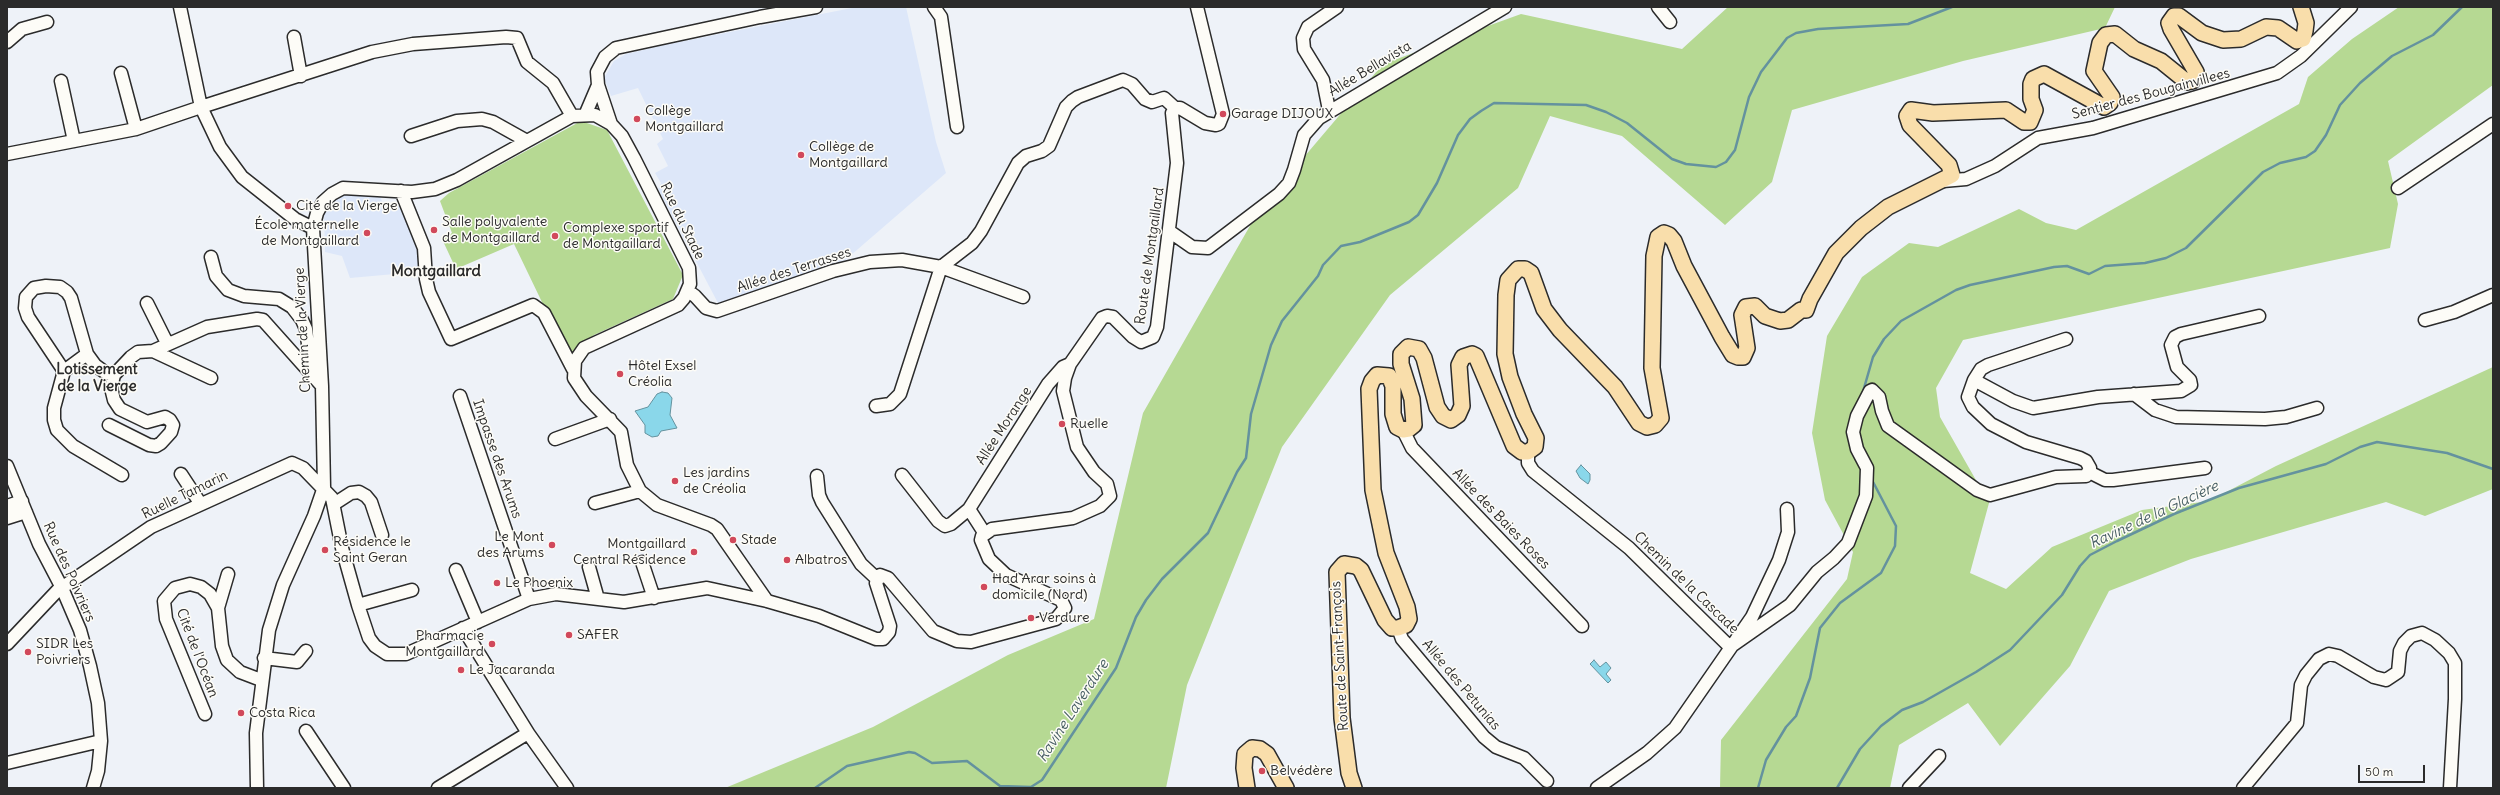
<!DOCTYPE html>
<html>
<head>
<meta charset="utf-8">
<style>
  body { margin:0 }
  #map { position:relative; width:2500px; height:795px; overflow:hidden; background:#eef2f8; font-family:Delius,sans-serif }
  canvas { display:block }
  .frame { position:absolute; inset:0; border:8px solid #2b2b2b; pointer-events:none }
  .scale { position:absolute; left:2358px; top:765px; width:67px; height:18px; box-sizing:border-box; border:2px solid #2b2b2b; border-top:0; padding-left:5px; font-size:12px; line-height:14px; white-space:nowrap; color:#2b2b2b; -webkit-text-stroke:3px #fdfcf7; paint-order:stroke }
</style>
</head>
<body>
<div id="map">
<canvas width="2500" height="795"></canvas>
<div class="frame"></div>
<div class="scale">50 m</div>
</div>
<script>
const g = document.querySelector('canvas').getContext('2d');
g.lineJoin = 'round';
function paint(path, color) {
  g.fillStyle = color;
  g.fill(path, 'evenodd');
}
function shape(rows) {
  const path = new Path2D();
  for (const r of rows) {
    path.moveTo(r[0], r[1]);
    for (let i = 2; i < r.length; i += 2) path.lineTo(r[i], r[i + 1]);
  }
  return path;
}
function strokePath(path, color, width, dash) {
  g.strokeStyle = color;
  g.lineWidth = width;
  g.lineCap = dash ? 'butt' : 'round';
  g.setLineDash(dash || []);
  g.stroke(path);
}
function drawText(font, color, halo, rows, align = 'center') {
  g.font = font + ' Delius,sans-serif';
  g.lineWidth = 3;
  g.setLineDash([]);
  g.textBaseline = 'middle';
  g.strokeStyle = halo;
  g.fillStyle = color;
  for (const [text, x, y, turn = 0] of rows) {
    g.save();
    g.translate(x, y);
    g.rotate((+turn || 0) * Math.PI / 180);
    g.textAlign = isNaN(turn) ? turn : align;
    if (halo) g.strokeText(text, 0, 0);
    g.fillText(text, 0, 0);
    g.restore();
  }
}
const built = shape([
  [857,7,906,7,936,142,946,173,843,262,718,303,658,189,661,183,655,173,668,166,657,144,663,139,638,88,611,96,604,78,614,61,626,54,669,44],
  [341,195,380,197,384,205,399,206,421,257,417,272,350,278,342,256,325,252,324,213,331,202]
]);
const green = shape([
  [1728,7,2115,7,2105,28,1963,61,1792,110,1772,182,1725,225,1622,136,1550,116,1518,188,1390,295,1282,447,1187,685,1166,788,725,788,873,727,1008,655,1094,619,1143,413,1259,210,1383,64,1521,14,1682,49],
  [2399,7,2493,7,2493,85,2388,161,2398,204,2390,248,1963,340,1936,388,1940,417,1989,503,1970,573,2006,589,2052,547,2142,510,2209,501,2276,466,2493,367,2493,489,2425,516,2386,502,2191,559,2109,591,2070,666,2000,746,1968,703,1899,745,1890,788,1720,788,1721,740,1847,579,1853,552,1825,500,1812,433,1827,336,1862,277,1909,243,1938,247,2019,209,2046,223,2076,230,2299,104,2308,77,2352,39],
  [581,121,607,130,683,275,673,299,594,335,571,353,566,352,514,244,456,269,442,239,452,233,440,201,449,193]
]);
const water = shape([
  [662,392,668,393,672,398,670,415,677,428,661,431,658,436,652,437,645,433,645,425,635,411,648,407,657,394,662,392],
  [1581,465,1590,474,1590,480,1588,484,1580,478,1576,471,1581,465],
  [1594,660,1600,667,1606,662,1611,668,1606,674,1611,680,1608,683,1590,664,1594,660]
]);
const stream = shape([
  [1862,395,1873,357,1884,339,1901,321,1956,290,1970,285,2054,267,2067,266,2089,274,2105,266,2145,263,2166,258,2186,248,2263,172,2280,163,2306,157,2315,151,2326,135,2340,105,2360,83,2392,56,2433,35,2462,7],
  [815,788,847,766,909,752,915,753,932,763,967,761,1000,786,1031,787,1042,780,1116,668,1136,617,1146,600,1162,579,1208,533,1237,472,1246,458,1251,414,1271,345,1282,321,1318,276,1323,265,1341,246,1360,242,1409,222,1418,215,1437,183,1458,135,1470,119,1481,111,1494,103,1586,105,1606,112,1627,123,1672,159,1686,164,1716,167,1726,162,1735,150,1749,97,1761,72,1787,38,1796,33,1818,29,1908,24,1952,7],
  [1758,788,1766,760,1786,727,1796,716,1810,678,1820,628,1840,603,1881,573,1895,546,1896,526,1871,478],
  [1837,788,1860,749,1881,726,1902,710,1923,702,1976,672,2010,650,2062,595,2080,566,2090,555,2117,541,2174,514,2239,488,2326,464,2360,447,2377,442,2447,453,2493,469]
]);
const minor = shape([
  [180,7,201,107,372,52,413,44,506,37,517,38,527,62,553,83,572,116],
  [934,7,941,17,957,127],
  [1658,7,1670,22],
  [294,37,301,76],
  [7,42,22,29,47,22],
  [121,73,136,129],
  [61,81,74,141],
  [1329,110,1323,80,1304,49,1303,38,1308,27,1337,7],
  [586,113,598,85],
  [611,124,598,85,597,72,605,57,616,48,760,17,816,7],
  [411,136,457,121,482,119,493,122,527,141],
  [7,154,136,129,201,107,220,147,242,177,295,219,313,228],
  [1943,181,1966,179,1995,166,2038,138,2093,128,2277,73,2301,56,2351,7],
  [2398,188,2493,124],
  [401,191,424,248,426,279,429,292,451,339,533,305,544,313,573,369],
  [1169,231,1192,247,1208,248,1279,194,1289,183,1294,170,1304,135,1319,118,1505,7],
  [211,257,216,276,228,290,244,296,279,299,292,307,302,320,306,329,312,374],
  [688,291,695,296,706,308,717,311,833,271,870,262,902,260,941,267,1023,297],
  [147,303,167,343],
  [2425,320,2454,312,2493,295],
  [153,351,211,378],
  [64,371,87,354],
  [114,375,106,373,95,365,87,354,71,298,67,292,60,287,46,286,34,288,26,297,25,308,28,317,64,371,54,408,54,420,57,430,73,446,122,475],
  [1974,380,1981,369,1988,365,2066,339],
  [2134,394,2155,410,2176,417,2265,419,2286,417,2317,408],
  [460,396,529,599],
  [876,406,890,404,900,394,941,267,972,243,981,231,1018,163,1026,156,1042,151,1049,146,1066,107,1072,101,1078,97,1123,80,1132,84,1145,99,1152,102,1164,98,1175,108],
  [109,425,149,445,156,446,161,443,171,432,173,425,170,420,165,417,147,422,120,409,114,400,111,388,114,375,131,357,138,352,153,351,207,327,257,319,263,320,322,386],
  [1403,430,1412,448,1582,626],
  [555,439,610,419],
  [1528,452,1528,463,1533,471,1629,548,1730,647,1790,605,1817,572,1834,558,1848,543,1866,496,1867,468,1857,449,1853,432,1857,416,1870,391,1872,390,1879,397,1882,411,1888,426,1977,490,1990,495,2056,477,2086,476,2090,468,2086,461,2080,458,2026,442,1991,424,1973,407,1968,397,1974,380,2013,401,2033,408,2098,397,2181,391,2191,385,2190,380,2177,367,2171,345,2175,337,2181,334,2259,316],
  [7,466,39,544,62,588,80,630,90,666,98,703,101,741,98,771,93,788],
  [2089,472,2105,480,2113,480,2205,468],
  [181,474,200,503],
  [902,475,938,521,945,526,951,524,969,509,1048,384,1063,367,1070,364],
  [817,476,819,495,822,502,861,564,876,578],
  [595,503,640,491],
  [334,504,351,493,359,492,366,496,371,502,382,535],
  [7,506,22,501],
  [969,509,985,534],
  [7,518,26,512],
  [642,562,654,598],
  [589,567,598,599],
  [456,570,478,622],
  [358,605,412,590],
  [218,608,228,574],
  [463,628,528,733,567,788],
  [1398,628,1402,639,1484,737,1496,747,1524,758,1547,781],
  [7,644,57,591,151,527,292,463,303,468,332,498,342,548,358,605,369,638,375,646,387,654,406,654,529,599,556,594,624,602,707,588,767,601,819,616,876,639,883,639,889,632,890,626,876,583,880,575,888,578,933,631,957,641,971,642,1056,619,1065,608,1061,600,1006,575,989,559,981,540,982,536,992,529,1073,518,1100,506,1110,496,1107,484,1094,472,1077,447,1063,391,1065,378,1070,364,1102,318,1107,316,1113,317,1133,337,1141,342,1153,337,1157,327,1177,163,1172,113,1175,108,1180,108,1205,123,1216,125,1219,124,1223,114,1197,7],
  [264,658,297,662,306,651],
  [205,714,166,619,164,601,175,588,190,584,201,587,210,594,218,608,222,646,227,660,240,672,261,680],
  [306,731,344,788],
  [7,763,101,741],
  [257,788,256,733,269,630,283,585,314,516,324,487,322,386,313,228,317,213,323,202,332,194,343,188,412,192,435,189,457,180,572,116,595,115,611,124,622,136,634,158,689,268,690,284,684,298,678,305,584,348,575,361,574,378,586,396,621,432,627,465,640,491,657,505,711,525,717,529,767,601],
  [438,788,528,733],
  [1597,788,1647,753,1675,728,1752,617,1779,560,1788,532,1787,509],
  [1909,788,1939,756],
  [2243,788,2297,723,2301,685,2306,675,2319,659,2329,654,2338,656,2374,677,2386,680,2398,672,2400,651,2404,643,2411,636,2422,633,2435,640,2449,653,2455,663,2455,699,2450,788]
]);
const major = shape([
  [1247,788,1244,768,1245,754,1252,748,1260,749,1267,754,1286,788],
  [1354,788,1349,773,1342,718,1337,572,1344,564,1356,566,1361,570,1385,620,1392,628,1398,628,1406,625,1409,619,1407,607,1386,553,1373,490,1369,389,1372,381,1377,375,1389,376,1393,386,1393,414,1397,427,1403,430,1409,429,1414,425,1412,399,1401,364,1401,354,1408,347,1419,349,1424,358,1437,407,1443,416,1451,420,1458,415,1462,406,1459,365,1463,357,1472,354,1476,356,1514,446,1522,452,1528,452,1535,447,1536,438,1524,414,1510,377,1505,354,1506,295,1508,280,1518,269,1525,269,1531,273,1544,309,1560,330,1615,387,1639,423,1647,427,1655,425,1661,418,1652,368,1654,256,1658,237,1664,233,1669,235,1674,241,1684,266,1722,337,1733,355,1738,357,1743,357,1747,348,1742,315,1746,307,1755,306,1765,316,1780,321,1788,320,1801,310,1806,310,1810,299,1836,253,1861,228,1888,207,1952,175,1949,165,1910,125,1907,116,1911,110,1933,113,2006,110,2024,122,2030,122,2035,110,2031,99,2031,84,2033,79,2044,74,2104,107,2110,103,2112,97,2094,71,2100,43,2106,35,2115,34,2134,49,2161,61,2187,82,2192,81,2196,72,2171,29,2169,23,2174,16,2179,16,2202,33,2223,40,2241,39,2266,27,2278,28,2297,41,2303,39,2305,31,2306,23,2301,7]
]);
const markers = [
  [1223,114,4,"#d1495b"],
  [637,119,4,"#d1495b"],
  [801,155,4,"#d1495b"],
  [288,206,4,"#d1495b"],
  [434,230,4,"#d1495b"],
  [367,233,4,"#d1495b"],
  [555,236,4,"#d1495b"],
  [620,374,4,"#d1495b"],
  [1062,424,4,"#d1495b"],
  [675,481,4,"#d1495b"],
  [733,540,4,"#d1495b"],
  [552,545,4,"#d1495b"],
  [325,550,4,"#d1495b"],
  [694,552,4,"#d1495b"],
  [787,560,4,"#d1495b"],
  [497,583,4,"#d1495b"],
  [984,587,4,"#d1495b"],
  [1031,618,4,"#d1495b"],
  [569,635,4,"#d1495b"],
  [492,644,4,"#d1495b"],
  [28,652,4,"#d1495b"],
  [461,670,4,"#d1495b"],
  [241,713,4,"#d1495b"],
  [1262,771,4,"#d1495b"]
];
const streetNames = [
  ["Allée Bellavista",1370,69,-31],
  ["Sentier des Bougainvillees",2151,94,-15],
  ["Rue du Stade",682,221,64],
  ["Route de Montgaillard",1150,256,-82],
  ["Allée des Terrasses",794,270,-18],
  ["Chemin de la Vierge",303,330,-93],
  ["Allée Morange",1004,426,-57],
  ["Impasse des Arums",497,459,71],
  ["Ruelle Tamarin",185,495,-26],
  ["Allée des Baies Roses",1501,519,46],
  ["Rue des Poivriers",69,572,66],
  ["Chemin de la Cascade",1686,583,44],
  ["Cité de l'Océan",197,653,69],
  ["Route de Saint-François",1340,656,-93],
  ["Allée des Petunias",1461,685,50]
];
const poiNames = [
  ["Collège",645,111],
  ["Montgaillard",645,127],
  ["Garage DIJOUX",1231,114],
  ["Collège de",809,147],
  ["Montgaillard",809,163],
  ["Cité de la Vierge",296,206],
  ["Salle polyvalente",442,222],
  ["de Montgaillard",442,238],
  ["École maternelle",359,225,"right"],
  ["de Montgaillard",359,241,"right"],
  ["Complexe sportif",563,228],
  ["de Montgaillard",563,244],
  ["Hôtel Exsel",628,366],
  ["Créolia",628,382],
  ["Ruelle",1070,424],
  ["Les jardins",683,473],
  ["de Créolia",683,489],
  ["Le Mont",544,537,"right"],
  ["des Arums",544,553,"right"],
  ["Stade",741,540],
  ["Résidence le",333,542],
  ["Saint Geran",333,558],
  ["Montgaillard",686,544,"right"],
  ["Central Résidence",686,560,"right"],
  ["Albatros",795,560],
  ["Had Arar soins à",992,579],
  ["domicile (Nord)",992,595],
  ["Le Phoenix",505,583],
  ["Verdure",1039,618],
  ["SAFER",577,635],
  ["Pharmacie",484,636,"right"],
  ["Montgaillard",484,652,"right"],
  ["SIDR Les",36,644],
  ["Poivriers",36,660],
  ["Le Jacaranda",469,670],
  ["Costa Rica",249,713],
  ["Belvédère",1270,771]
];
const neighbourhoodNames = [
  ["Lotissement",97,370],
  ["de la Vierge",97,387]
];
const waterNames = [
  ["Ravine de la Glacière",2154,515,-25],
  ["Ravine Laverdure",1073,711,-57]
];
const quarterNames = [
  ["Montgaillard",436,271]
];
paint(built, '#dde7f9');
paint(green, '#b6d993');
paint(water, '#8ad7ea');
strokePath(water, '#64929e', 1);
strokePath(stream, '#64929e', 2.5);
strokePath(minor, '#2b2b2b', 15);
strokePath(major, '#2b2b2b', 18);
strokePath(minor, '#fdfcf7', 12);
strokePath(major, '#f9deab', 15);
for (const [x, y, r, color] of markers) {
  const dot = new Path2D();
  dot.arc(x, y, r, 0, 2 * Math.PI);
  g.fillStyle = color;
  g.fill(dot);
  strokePath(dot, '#fdfcf7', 1.5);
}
drawText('14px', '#2b2b2b', '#fdfcf7', streetNames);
drawText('14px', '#2b2b2b', '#fdfcf7', poiNames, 'left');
drawText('bold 15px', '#2b2b2b', '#fdfcf7', neighbourhoodNames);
drawText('italic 15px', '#485f64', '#fdfcf7', waterNames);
drawText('bold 16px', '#2b2b2b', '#fdfcf7', quarterNames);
</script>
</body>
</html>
